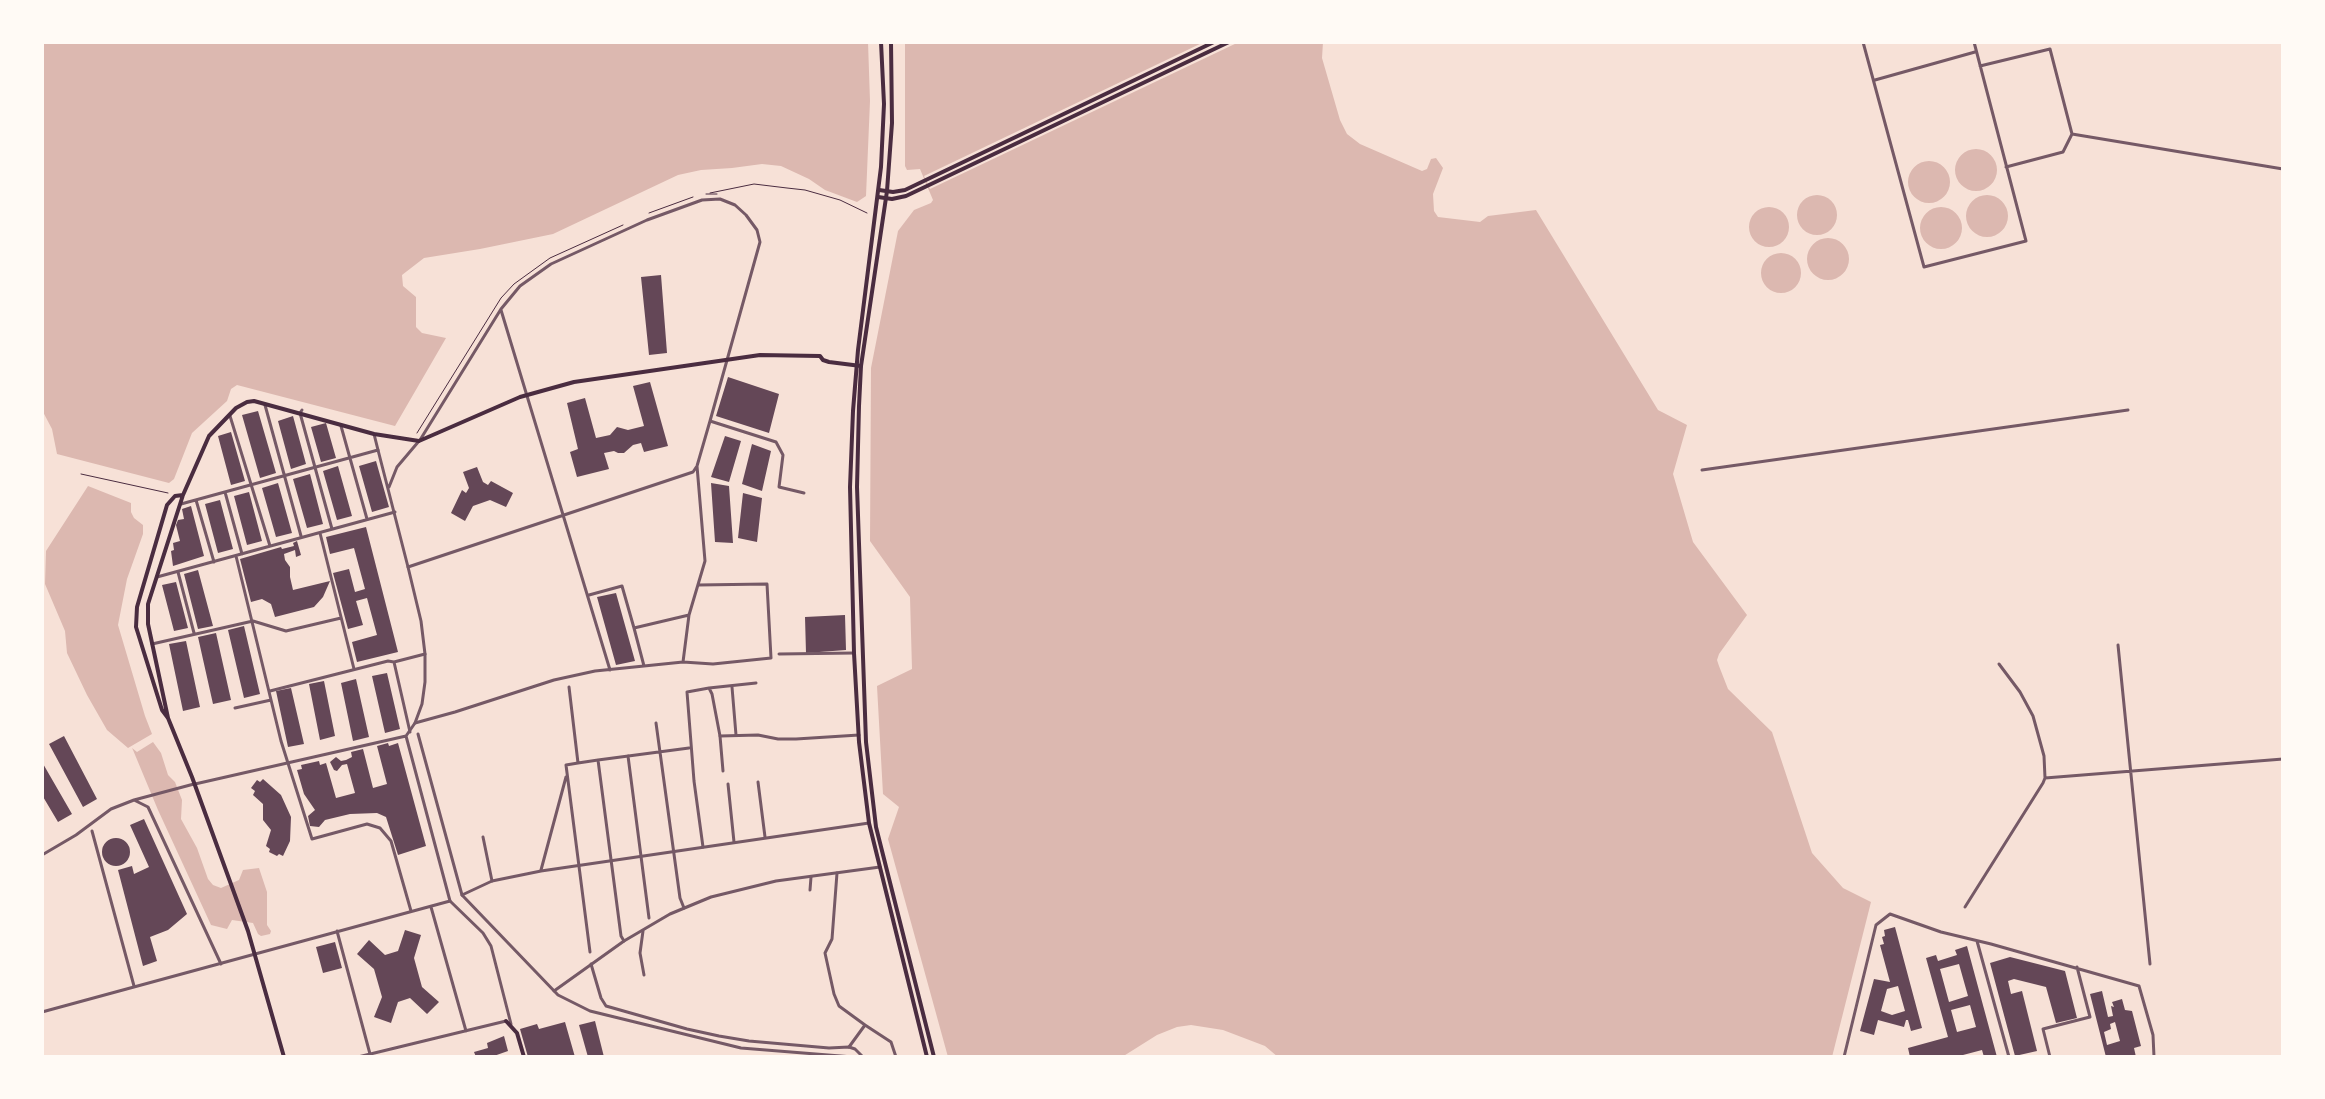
<!DOCTYPE html>
<html>
<head>
<meta charset="utf-8">
<style>
  body { margin:0 }
  #map { position:relative; width:2325px; height:1099px; overflow:hidden; background:#f7e1d7; font-family:"Nunito Sans",sans-serif }
  canvas { display:block }
  .frame { position:absolute; inset:0; border:44px solid #fffaf5; pointer-events:none }
</style>
</head>
<body>
<div id="map">
<canvas width="2325" height="1099"></canvas>
<div class="frame"></div>
</div>
<script>
const g = document.querySelector('canvas').getContext('2d');
g.lineJoin = 'round';
function paint(path, color) {
  g.fillStyle = color;
  g.fill(path, 'evenodd');
}
function shape(rows) {
  const path = new Path2D();
  for (const r of rows) {
    if (r.length === 3) {
      path.moveTo(r[0] + r[2], r[1]);
      path.arc(r[0], r[1], r[2], 0, 2 * Math.PI);
      continue;
    }
    path.moveTo(r[0], r[1]);
    for (let i = 2; i < r.length; i += 2) path.lineTo(r[i], r[i + 1]);
  }
  return path;
}
function strokePath(path, color, width, dash) {
  g.strokeStyle = color;
  g.lineWidth = width;
  g.lineCap = dash ? 'butt' : 'round';
  g.setLineDash(dash || []);
  g.stroke(path);
}
const water = shape([
  [42,42,868,42,870,101,866,196,857,202,825,190,809,179,781,166,762,164,732,168,701,170,678,175,553,234,480,249,424,258,402,275,403,286,416,297,416,327,422,333,446,338,395,426,237,385,231,389,227,401,192,433,174,479,169,483,57,454,52,429,42,410],
  [905,42,1323,42,1322,58,1340,120,1347,134,1360,144,1422,171,1427,169,1431,159,1436,158,1443,168,1433,194,1434,211,1438,217,1480,222,1488,216,1536,210,1658,410,1687,425,1673,474,1693,542,1747,615,1719,654,1717,660,1719,666,1728,689,1772,732,1812,853,1843,888,1871,902,1832,1057,1278,1057,1265,1046,1223,1030,1191,1025,1177,1027,1157,1035,1122,1057,948,1057,888,839,899,807,883,794,877,686,912,669,910,597,870,541,871,368,898,231,914,210,931,203,933,200,920,169,907,170,905,166],
  [1976,170,21],
  [1929,182,21],
  [1987,216,21],
  [1817,215,20],
  [1769,227,20],
  [1941,228,21],
  [1828,259,21],
  [1781,273,20],
  [88,486,131,503,131,512,134,518,143,525,143,534,127,579,118,625,145,716,152,734,128,748,107,730,87,695,67,653,65,631,45,584,46,551],
  [153,742,161,753,168,775,175,782,182,800,181,819,197,848,208,879,213,885,221,888,239,880,243,870,259,868,267,892,267,925,271,931,270,934,261,936,258,934,253,923,232,920,227,929,211,925,158,810,133,750,132,748,137,752]
]);
const pier = shape([
  [1204,42,1239,42,930,189,924,176]
]);
const building = shape([
  [661,275,667,353,649,355,641,277],
  [728,377,779,394,769,433,716,416],
  [650,382,668,446,644,452,641,443,633,445,624,453,618,453,614,451,604,453,609,469,577,477,570,452,578,449,567,403,585,398,596,438,610,435,617,427,628,430,644,426,633,386],
  [258,411,276,473,260,478,242,415],
  [293,416,306,464,291,469,278,421],
  [326,423,336,458,321,462,311,427],
  [231,432,245,481,231,485,218,436],
  [725,436,741,441,729,482,711,477],
  [752,444,771,451,762,491,742,484],
  [376,461,389,507,372,512,359,466],
  [338,466,352,516,337,520,323,471],
  [477,467,483,482,488,485,491,481,513,493,506,507,490,500,473,506,465,521,451,513,462,490,466,493,469,488,463,472],
  [310,474,323,524,307,528,293,479],
  [278,483,292,533,276,537,262,488],
  [711,483,729,486,733,543,715,542],
  [249,492,262,541,247,545,234,496],
  [743,493,762,498,757,542,738,538],
  [220,500,233,549,218,553,205,504],
  [191,506,204,556,173,566,171,551,174,550,173,543,180,541,176,525,178,520,184,519,182,509],
  [366,527,398,652,357,662,352,642,377,635,367,598,356,601,363,625,348,629,333,573,349,569,355,592,365,589,354,548,330,554,326,537],
  [297,541,301,555,296,557,295,550,284,554,285,560,290,567,290,577,293,590,330,581,323,597,314,607,275,617,271,604,262,599,251,602,240,559,281,547,282,549,294,546,293,543],
  [198,570,213,626,198,629,184,574],
  [176,582,188,628,174,631,162,585],
  [616,593,635,661,616,665,597,597],
  [845,615,846,650,806,653,805,617],
  [244,626,260,694,244,698,228,630],
  [216,633,231,700,213,704,198,637],
  [186,641,200,707,183,711,169,644],
  [387,673,400,729,385,733,372,676],
  [356,679,369,737,353,741,341,683],
  [324,681,335,736,320,740,309,684],
  [291,688,304,744,288,747,276,691],
  [64,736,97,799,83,807,49,744],
  [388,743,389,746,398,743,426,846,398,855,386,817,377,813,350,814,325,820,319,827,310,826,308,816,315,810,304,794,297,770,302,769,301,765,319,761,320,765,326,763,336,798,355,793,347,764,342,765,337,771,334,770,330,762,336,757,341,761,346,760,352,757,351,752,363,749,373,788,387,784,377,746],
  [42,762,72,814,58,822,42,795],
  [263,779,281,795,291,817,290,841,283,856,279,854,277,856,269,852,270,849,266,846,271,830,263,820,263,804,253,795,255,791,251,788,257,780,260,782],
  [144,819,187,914,168,930,150,937,157,961,143,966,118,870,132,866,134,874,149,867,130,825],
  [116,852,14],
  [1895,927,1922,1028,1911,1031,1908,1020,1906,1020,1904,1027,1878,1020,1874,1035,1860,1031,1874,979,1890,982,1880,945,1884,944,1882,937,1885,936,1884,930],
  [1898,986,1905,1011,1892,1015,1881,1011,1887,989],
  [405,930,421,935,414,958,422,987,439,1002,427,1014,410,998,398,1002,391,1023,374,1017,382,997,374,969,357,954,369,940,385,955,398,951],
  [335,942,342,968,323,973,316,947],
  [1967,946,1997,1057,1984,1057,1982,1050,1963,1055,1964,1057,1910,1057,1908,1048,1948,1037,1926,958,1936,955,1938,961,1957,955,1955,950],
  [1959,964,1968,996,1949,1002,1940,969],
  [1970,1005,1976,1027,1957,1032,1951,1010],
  [2010,957,2065,971,2077,1018,2056,1023,2046,987,2014,979,2008,981,2011,994,2022,991,2037,1051,2015,1056,1990,963],
  [2102,991,2108,1017,2113,1016,2111,1006,2114,1007,2112,1002,2122,999,2125,1010,2132,1011,2141,1046,2134,1048,2136,1057,2106,1057,2090,994],
  [2115,1022,2120,1041,2107,1045,2104,1032,2111,1029,2110,1024],
  [595,1021,604,1057,588,1057,579,1025],
  [565,1022,575,1057,528,1057,520,1029,537,1024,539,1029],
  [504,1036,508,1051,491,1057,476,1057,474,1052,488,1048,487,1043]
]);
const path = shape([
  [710,193,754,184,787,188,805,190,840,200,867,213],
  [706,194,717,194],
  [649,213,693,197],
  [417,433,501,298,514,284,550,258,623,225],
  [81,474,168,493]
]);
const minor = shape([
  [1863,42,1924,267,2026,241,1974,42],
  [1980,66,2050,49,2072,134,2063,152,2006,167],
  [1875,80,1975,52],
  [2072,134,2283,169],
  [501,310,610,670],
  [265,405,301,536],
  [302,410,300,413,332,529],
  [230,416,270,546],
  [341,426,367,519],
  [420,440,501,309,520,286,551,264,647,220,702,200,720,199,735,205,746,215,757,230,760,242,710,421],
  [1702,470,2128,410],
  [225,492,242,554],
  [196,500,214,562],
  [181,504,378,450,374,434],
  [320,533,354,669],
  [236,556,281,741,312,839,367,824,380,828,391,841,411,911],
  [408,567,693,472,697,466,710,421,776,442,783,455,779,487,804,493],
  [178,572,194,633],
  [157,577,395,512],
  [589,595,622,586,634,628],
  [689,615,683,662,713,664,771,658,767,584,698,585],
  [152,644,253,621,286,631,341,618],
  [779,654,854,653],
  [394,662,410,732],
  [644,666,683,662],
  [569,687,578,763,598,760,621,936,624,941],
  [732,687,736,735],
  [709,688,756,683],
  [270,691,388,661,394,662,425,654],
  [235,708,271,700],
  [415,723,455,712,554,680,595,671,644,666,634,628,689,615,705,561,697,466],
  [656,723,680,898,684,908],
  [418,734,462,895,558,995,590,1011,741,1048,853,1057],
  [628,756,649,918],
  [598,760,689,748],
  [578,763,566,765,590,952],
  [758,782,765,837],
  [728,784,734,842],
  [134,800,148,807,221,964],
  [92,831,134,986],
  [483,837,492,881],
  [703,847,694,781,687,692,709,688,712,694,720,736,723,771],
  [42,855,76,835,111,809,134,800,194,784],
  [541,870,566,777],
  [837,873,832,939,825,953,834,994,839,1006,865,1025,849,1047],
  [810,890,811,877],
  [450,901,483,933,491,946,511,1024],
  [643,931,640,953,644,975],
  [1977,941,2009,1057],
  [865,1025,891,1042,896,1057],
  [1844,1057,1876,925,1890,914,1941,932,1991,944,2139,986,2153,1035,2154,1057],
  [2050,1057,2043,1029,2090,1017,2077,967]
]);
const tertiary = shape([
  [378,450,408,567,421,621,425,654,425,682,422,704,415,723,406,736],
  [389,487,397,467,419,441],
  [2118,645,2150,964],
  [720,736,758,735,778,739,796,739,859,735],
  [2045,778,2283,759],
  [195,784,406,736],
  [462,895,492,881,541,871,869,823],
  [431,907,466,1031],
  [1965,907,2043,783,2045,778,2044,756,2033,716,2020,692,1999,664],
  [337,931,370,1054],
  [591,964,601,998,606,1006,687,1029,719,1036,749,1041,829,1048,849,1047,855,1049,863,1057],
  [554,991,624,941,670,914,711,897,776,881,880,867],
  [42,1012,450,901,406,736],
  [358,1057,506,1021]
]);
const secondary = shape([
  [879,190,893,192,905,190,1214,42],
  [878,197,892,199,906,196,1229,42],
  [183,495,175,496,167,505,137,607,136,627,162,710,168,718,192,777,248,931,284,1057],
  [168,718,148,624,148,604,183,495,209,436,236,408,247,402,254,401,374,434,419,441,520,397,574,382,760,355,820,356,823,360,829,362,861,366],
  [506,1021,517,1033,524,1057]
]);
const primary = shape([
  [881,42,884,104,881,167,858,350,853,411,850,487,854,653,859,742,869,823,927,1057],
  [891,42,892,123,887,191,861,366,859,406,857,487,866,742,876,827,934,1057]
]);
paint(water, '#dcb8b0');
paint(pier, '#f7e1d7');
paint(building, '#644757');
strokePath(path, '#4a2c40', 1);
strokePath(minor, '#755966', 3);
strokePath(tertiary, '#755966', 3);
strokePath(secondary, '#4a2c40', 4);
strokePath(primary, '#4a2c40', 4);
</script>
</body>
</html>
